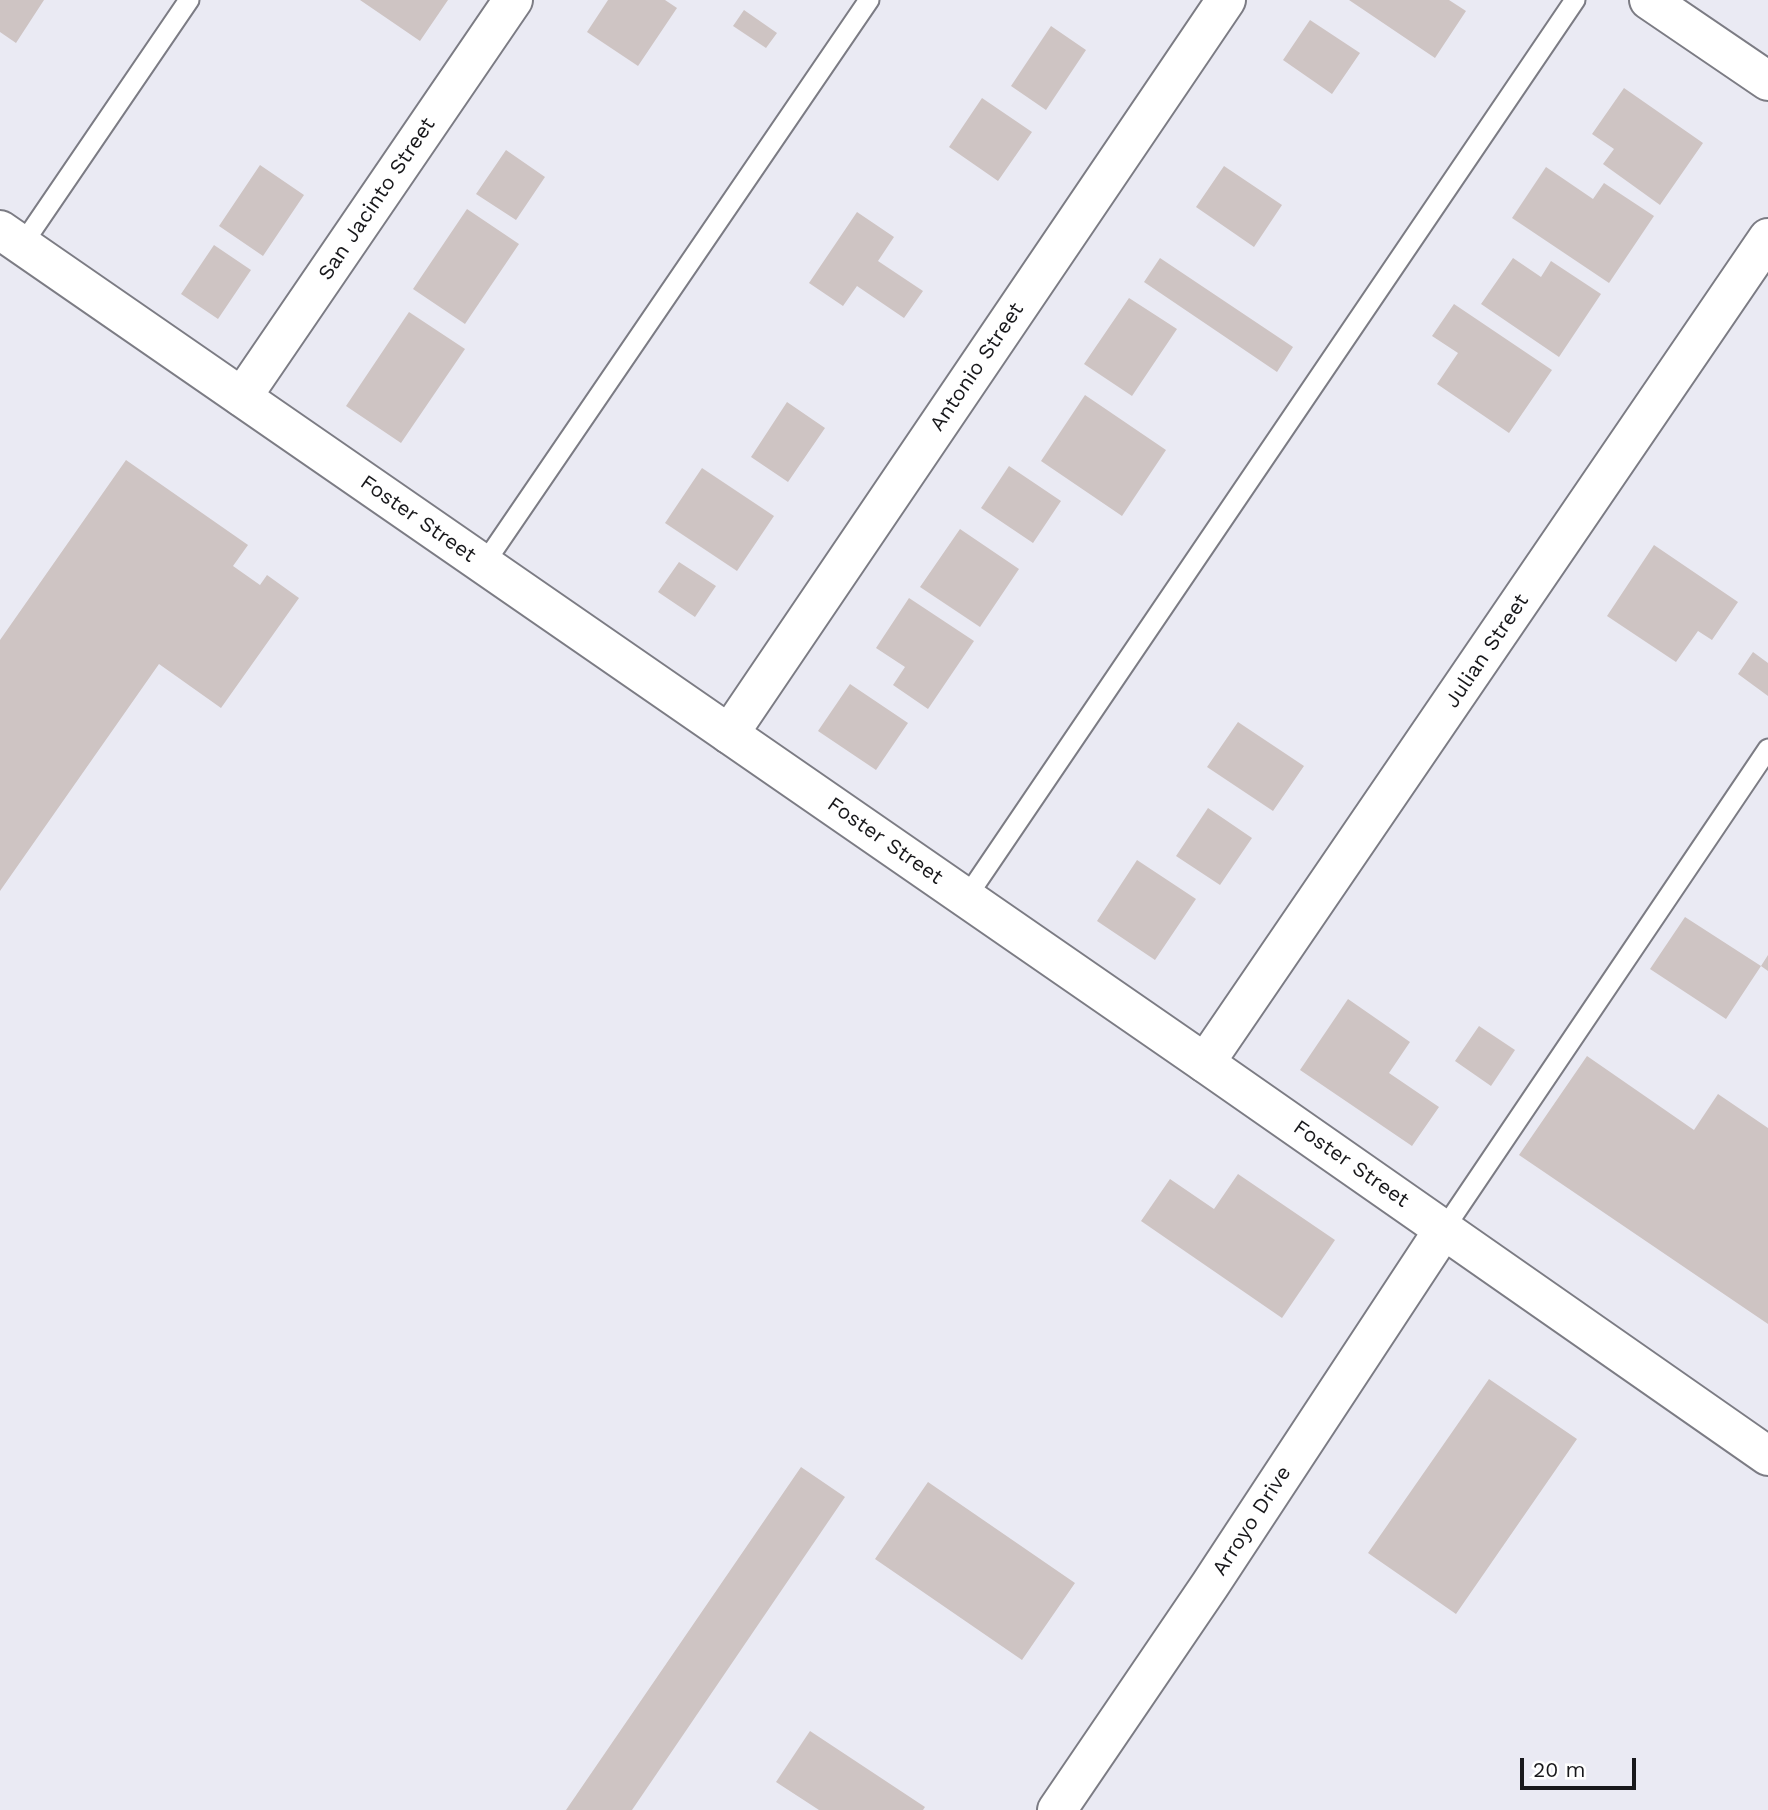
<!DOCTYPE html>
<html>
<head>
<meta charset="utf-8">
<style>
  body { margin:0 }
  #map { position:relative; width:1768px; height:1810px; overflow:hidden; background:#eaeaf3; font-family:"Work Sans",sans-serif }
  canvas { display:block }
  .scale { position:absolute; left:1520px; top:1758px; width:116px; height:32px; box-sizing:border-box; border:4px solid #18181b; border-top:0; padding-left:9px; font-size:21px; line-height:24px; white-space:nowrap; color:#18181b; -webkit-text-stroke:5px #fff; paint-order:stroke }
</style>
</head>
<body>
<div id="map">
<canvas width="1768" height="1810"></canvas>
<div class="scale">20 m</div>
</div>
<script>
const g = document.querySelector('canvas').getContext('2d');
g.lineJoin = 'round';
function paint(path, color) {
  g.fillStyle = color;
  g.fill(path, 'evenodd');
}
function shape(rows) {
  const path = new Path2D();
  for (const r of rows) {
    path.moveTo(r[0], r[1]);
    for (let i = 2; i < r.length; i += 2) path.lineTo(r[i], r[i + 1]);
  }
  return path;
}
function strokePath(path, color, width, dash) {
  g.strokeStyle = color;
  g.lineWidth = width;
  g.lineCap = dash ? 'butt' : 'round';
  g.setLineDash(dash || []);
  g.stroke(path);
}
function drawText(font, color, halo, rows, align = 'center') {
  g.font = font + ' "Work Sans",sans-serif';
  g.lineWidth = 5;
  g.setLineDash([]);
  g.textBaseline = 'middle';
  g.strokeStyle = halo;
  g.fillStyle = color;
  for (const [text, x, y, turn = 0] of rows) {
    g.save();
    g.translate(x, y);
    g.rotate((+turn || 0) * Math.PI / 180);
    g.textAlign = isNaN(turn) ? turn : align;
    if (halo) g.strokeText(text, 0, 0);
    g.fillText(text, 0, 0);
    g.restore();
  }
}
const building = shape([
  [0,0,44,0,16,43,0,32],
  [360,0,448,0,420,41],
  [608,0,665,0,677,8,638,66,587,32],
  [1349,0,1449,0,1466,11,1435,58],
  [744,10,777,33,766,48,733,26],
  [1310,20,1360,53,1332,94,1283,60],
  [1051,26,1086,50,1046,110,1011,86],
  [1624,88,1703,143,1660,205,1603,164,1614,149,1592,134],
  [982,98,1032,132,998,181,949,147],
  [506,150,545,177,516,220,476,194],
  [260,165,304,195,263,256,219,226],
  [1224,166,1282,205,1254,247,1196,207],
  [1546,167,1593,199,1604,183,1654,216,1609,283,1512,218],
  [467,209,519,244,465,324,413,289],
  [857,212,894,237,878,261,923,291,904,318,857,286,843,306,809,283],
  [214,245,251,270,218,319,181,294],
  [1160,258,1293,347,1277,372,1144,282],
  [1513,258,1541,277,1551,261,1601,294,1559,357,1481,304],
  [1129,298,1177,329,1132,396,1084,364],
  [1454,304,1552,370,1509,433,1437,384,1458,353,1432,336],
  [409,312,465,349,401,443,346,406],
  [1085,395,1166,450,1122,516,1041,461],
  [787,402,825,428,788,482,751,457],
  [126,460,248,545,233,566,260,585,267,575,299,598,221,708,159,664,0,891,0,640],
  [1009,466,1061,501,1033,543,981,508],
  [702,468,774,516,737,571,665,523],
  [960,529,1019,569,980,627,920,587],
  [1654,545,1738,602,1712,640,1698,631,1676,662,1607,616],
  [679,562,716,586,695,617,658,592],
  [909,598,974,641,928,709,893,685,905,667,876,648],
  [1753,652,1768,663,1768,696,1738,674],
  [850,684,908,723,876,770,818,731],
  [1238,722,1304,766,1273,811,1207,767],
  [1208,808,1252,838,1220,885,1176,856],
  [1137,860,1196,899,1155,960,1097,921],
  [1685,917,1761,966,1768,955,1768,971,1761,966,1726,1019,1650,969],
  [1348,999,1410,1042,1389,1073,1439,1107,1412,1146,1300,1070],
  [1479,1026,1515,1050,1491,1086,1455,1061],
  [1587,1056,1694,1130,1718,1094,1768,1128,1768,1324,1519,1155],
  [1238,1174,1335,1240,1282,1318,1141,1221,1170,1179,1214,1209],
  [1489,1379,1577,1439,1456,1614,1368,1553],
  [801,1467,845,1497,632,1810,566,1810],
  [928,1482,1075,1583,1022,1660,875,1559],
  [810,1731,925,1807,923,1810,819,1810,776,1782]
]);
const lane = shape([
  [22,245,189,0],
  [484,564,869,0],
  [966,898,1575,0],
  [1444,1229,1768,749]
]);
const street = shape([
  [1649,0,1768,81],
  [242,397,513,0],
  [729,734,1226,0],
  [1205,1063,1768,238],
  [1057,1810,1210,1585,1444,1229]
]);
const secondary = shape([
  [0,230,1205,1063,1768,1456]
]);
const streetNames = [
  ["San Jacinto Street",377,199,-56],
  ["Antonio Street",977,367,-56],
  ["Foster Street",418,519,35],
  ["Julian Street",1487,651,-56],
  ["Foster Street",885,841,35],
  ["Foster Street",1351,1164,35],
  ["Arroyo Drive",1252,1521,-57]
];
paint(building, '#cec4c3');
strokePath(lane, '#7c7c84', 23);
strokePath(street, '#7c7c84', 42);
strokePath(secondary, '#7c7c84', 42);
strokePath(lane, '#fff', 19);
strokePath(street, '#fff', 38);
strokePath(secondary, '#fff', 38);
drawText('21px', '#18181b', '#fff', streetNames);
</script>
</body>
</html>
